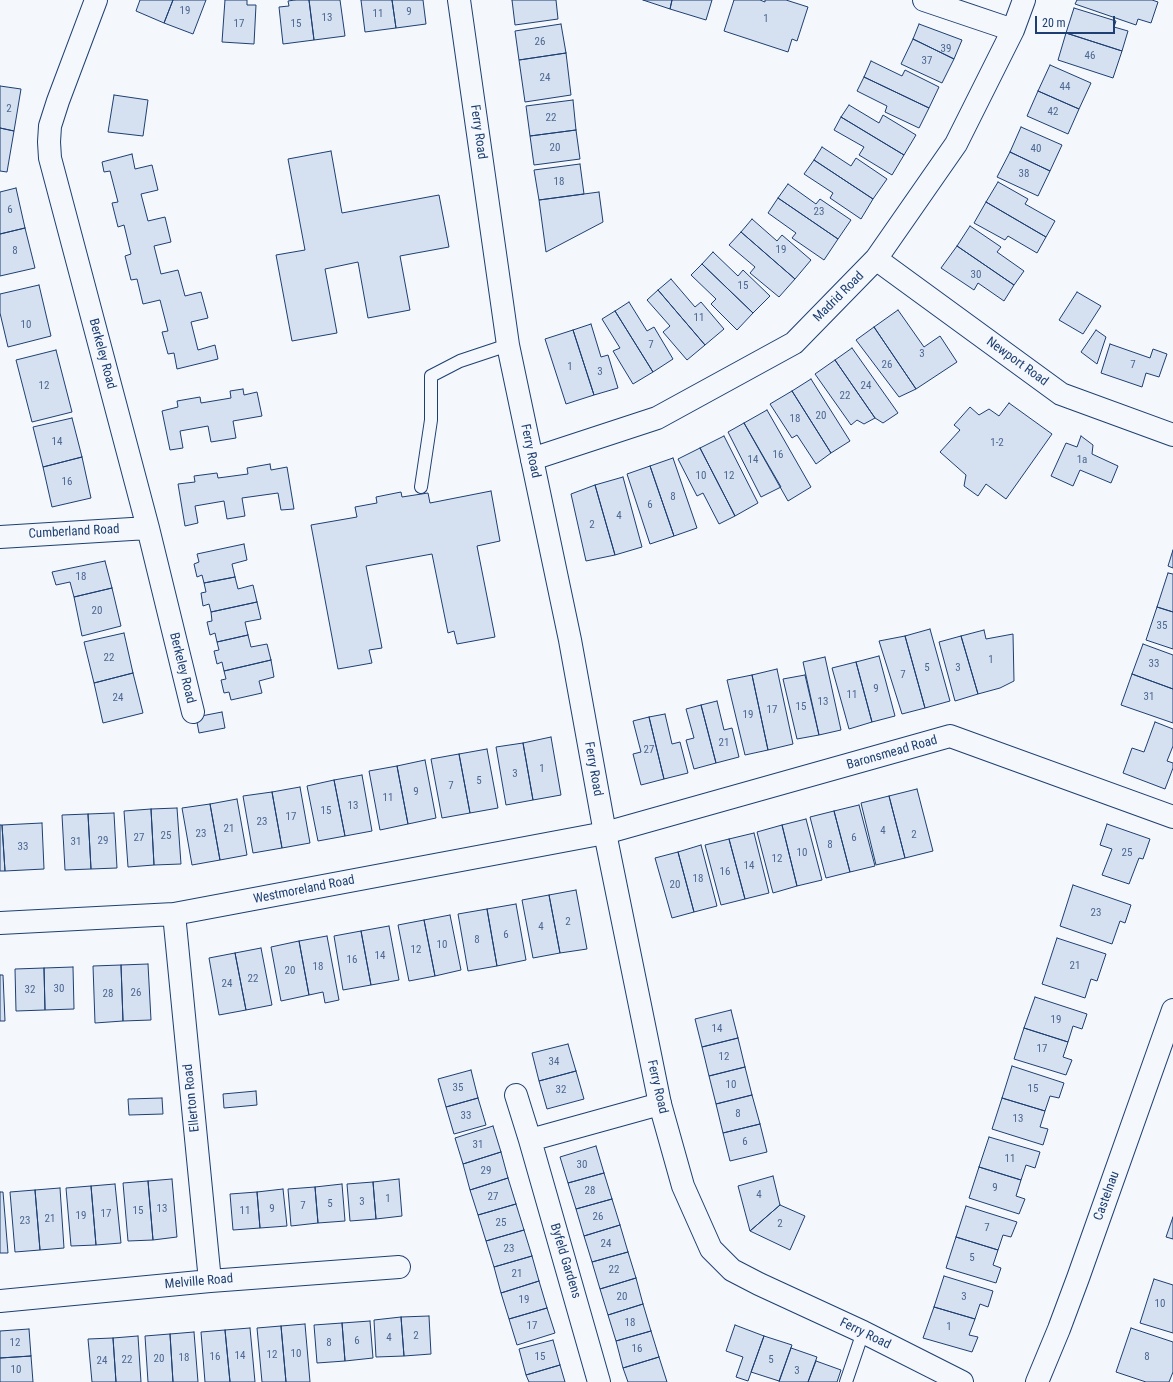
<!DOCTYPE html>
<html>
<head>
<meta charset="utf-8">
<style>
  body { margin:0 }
  #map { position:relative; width:1173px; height:1382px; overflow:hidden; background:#f4f7fb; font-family:"Roboto Condensed",sans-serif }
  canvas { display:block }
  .scale { position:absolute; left:1035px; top:16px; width:80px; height:18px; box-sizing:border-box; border:2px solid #1d3f73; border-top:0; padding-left:5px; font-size:12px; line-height:14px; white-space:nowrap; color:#1d3f73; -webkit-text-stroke:3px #f4f7fb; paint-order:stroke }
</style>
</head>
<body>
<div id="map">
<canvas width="1173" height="1382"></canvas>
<div class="scale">20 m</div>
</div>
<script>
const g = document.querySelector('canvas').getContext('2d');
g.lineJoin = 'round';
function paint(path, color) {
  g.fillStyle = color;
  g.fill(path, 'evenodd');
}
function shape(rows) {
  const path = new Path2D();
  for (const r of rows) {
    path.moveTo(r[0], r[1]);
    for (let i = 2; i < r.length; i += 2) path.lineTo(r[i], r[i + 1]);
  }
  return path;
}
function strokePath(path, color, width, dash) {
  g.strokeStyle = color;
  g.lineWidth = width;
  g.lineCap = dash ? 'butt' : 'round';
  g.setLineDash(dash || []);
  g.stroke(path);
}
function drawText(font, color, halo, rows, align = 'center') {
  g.font = font + ' "Roboto Condensed",sans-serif';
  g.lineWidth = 3;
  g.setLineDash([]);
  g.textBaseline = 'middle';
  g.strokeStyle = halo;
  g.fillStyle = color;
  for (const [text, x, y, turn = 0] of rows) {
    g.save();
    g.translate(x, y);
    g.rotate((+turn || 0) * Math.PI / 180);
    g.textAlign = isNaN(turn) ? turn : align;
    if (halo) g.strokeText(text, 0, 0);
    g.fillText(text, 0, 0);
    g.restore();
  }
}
const building = shape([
  [140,0,173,0,164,23,136,11,140,0],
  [173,0,206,0,193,34,164,23,173,0],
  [225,0,247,0,247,5,256,5,254,44,222,42,225,0],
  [295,0,309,0,314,40,283,44,279,7,289,6,288,1,295,0],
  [309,0,340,0,345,36,314,40,309,0],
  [361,0,392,0,396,28,365,32,361,0],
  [392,0,423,0,426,24,396,28,392,0],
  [512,0,556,0,558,19,515,25,512,0],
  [643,0,672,0,670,9,643,0],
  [672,0,712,0,706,20,670,9,672,0],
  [734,0,760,0,765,2,765,0,786,0,808,7,797,41,792,39,788,52,724,31,734,0],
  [1077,0,1152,0,1158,2,1151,23,1138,19,1136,25,1075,4,1077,0],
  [1074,8,1116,21,1114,27,1128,31,1122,51,1066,33,1074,8],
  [561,24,566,53,519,60,515,31,561,24],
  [919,24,962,40,954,59,913,39,919,24],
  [1066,33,1122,51,1113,78,1058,60,1066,33],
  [913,39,954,59,942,83,901,64,913,39],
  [566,53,571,95,525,102,519,60,566,53],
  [871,61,902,76,905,70,939,87,929,108,864,77,871,61],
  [1050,65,1091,83,1079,109,1038,91,1050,65],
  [864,77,929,108,919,128,885,112,887,106,857,91,864,77],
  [0,86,21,89,14,131,0,128,0,86],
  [1038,91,1079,109,1068,134,1027,116,1038,91],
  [114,95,148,100,143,136,108,132,114,95],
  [573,100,576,130,530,136,526,106,573,100],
  [849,105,879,123,883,115,916,135,904,155,841,117,849,105],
  [841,117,904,155,892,175,859,155,864,147,834,130,841,117],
  [1021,127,1062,145,1050,171,1010,152,1021,127],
  [0,128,14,131,7,172,0,171,0,128],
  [576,130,580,159,534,165,530,136,576,130],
  [822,147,851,166,856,158,887,179,873,199,814,160,822,147],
  [331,151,342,213,439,195,449,247,400,256,410,310,368,318,358,262,325,269,337,333,292,341,276,255,305,250,288,159,331,151],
  [1010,152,1050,171,1038,196,997,177,1010,152],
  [132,154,135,169,152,165,158,190,141,194,148,221,165,217,171,242,154,246,161,274,178,270,185,296,201,292,208,318,191,322,198,350,215,345,218,359,177,369,174,353,168,354,162,332,168,331,160,300,143,304,137,279,131,280,125,256,131,254,124,225,118,227,112,203,118,202,110,171,104,172,102,162,132,154],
  [814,160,873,199,861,219,830,198,833,193,804,174,814,160],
  [580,164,584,194,539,200,534,170,580,164],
  [998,182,1028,199,1025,204,1055,221,1046,237,986,202,998,182],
  [788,184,816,204,820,199,851,220,838,239,778,198,788,184],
  [16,188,25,228,0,234,0,192,16,188],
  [599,192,603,222,546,252,539,200,599,192],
  [778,198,838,239,824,260,792,238,796,233,768,213,778,198],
  [986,202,1046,237,1037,253,1008,236,1005,240,974,223,986,202],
  [752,219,777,241,782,235,811,260,795,279,741,232,752,219],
  [970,226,1001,247,997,252,1024,271,1014,285,957,246,970,226],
  [25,228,35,268,0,276,0,234,25,228],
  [741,232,795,279,779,297,750,273,755,267,729,245,741,232],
  [957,246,1014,285,1004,301,978,283,974,290,941,268,957,246],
  [713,252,738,276,743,270,770,296,753,313,702,264,713,252],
  [702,264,753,313,737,330,711,304,716,299,691,275,702,264],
  [671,279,695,307,701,302,724,329,705,345,658,290,671,279],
  [39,285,51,336,8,347,0,313,0,294,39,285],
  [658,290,705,345,687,360,663,332,670,326,647,300,658,290],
  [1077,292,1101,306,1083,334,1059,320,1077,292],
  [629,302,647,331,654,327,673,359,653,372,615,311,629,302],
  [898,310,924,347,940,336,957,362,916,389,874,327,898,310],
  [615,311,653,372,633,384,613,351,620,348,602,319,615,311],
  [591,324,601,357,608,355,618,388,594,395,573,330,591,324],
  [874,327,916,389,899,397,856,340,874,327],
  [573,330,594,395,566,404,545,339,573,330],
  [1096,330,1106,337,1097,364,1081,352,1096,330],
  [1110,344,1150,358,1153,349,1167,354,1159,377,1146,373,1142,387,1101,373,1110,344],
  [852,348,898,413,883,423,875,418,835,360,852,348],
  [56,350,72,412,32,422,16,360,56,350],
  [835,360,875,418,864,424,857,420,851,425,815,374,835,360],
  [811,379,850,441,831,453,792,391,811,379],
  [243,389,244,395,257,392,262,416,233,421,236,438,211,442,208,426,180,431,183,448,170,450,162,411,178,407,177,401,200,397,201,403,231,398,230,391,243,389],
  [792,391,831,453,816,464,797,435,792,438,770,404,792,391],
  [1009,403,1052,434,1006,499,986,484,978,496,964,486,966,475,940,452,960,430,954,425,970,407,979,415,989,409,999,416,1009,403],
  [767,410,811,487,788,501,744,423,767,410],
  [72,418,82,457,43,467,33,427,72,418],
  [744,423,781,487,761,497,728,432,744,423],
  [724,436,758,503,735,516,700,448,724,436],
  [1081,436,1093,445,1092,454,1118,466,1111,483,1080,470,1073,486,1051,476,1066,443,1077,447,1081,436],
  [700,448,735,516,719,524,703,493,697,496,678,459,700,448],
  [82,457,91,498,52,507,43,467,82,457],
  [673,458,697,528,674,536,650,466,673,458],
  [270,464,271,470,287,467,294,509,281,510,278,493,242,498,245,516,227,519,224,501,195,506,198,523,185,526,178,484,195,482,194,476,217,473,218,478,248,474,247,468,270,464],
  [650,466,674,536,650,544,627,474,650,466],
  [623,477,642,547,615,555,595,485,623,477],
  [595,485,615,555,586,561,571,494,595,485],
  [491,491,500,541,477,546,495,637,457,644,454,631,448,633,432,554,366,566,382,648,369,650,372,663,338,669,311,525,357,517,355,507,377,503,376,497,401,492,402,497,428,493,430,503,491,491],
  [244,544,247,560,232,564,235,577,204,583,202,575,197,577,194,564,199,562,197,554,244,544],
  [1173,550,1173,568,1168,566,1173,550],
  [105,561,112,588,74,597,70,582,56,585,52,572,105,561],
  [1168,573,1173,574,1173,612,1157,607,1168,573],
  [235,577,238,589,253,585,257,602,211,612,209,604,203,606,201,593,206,592,204,583,235,577],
  [112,588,121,626,82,636,74,597,112,588],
  [257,602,261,619,245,622,248,635,217,642,215,633,210,635,207,622,212,621,211,612,257,602],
  [1157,607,1173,612,1173,649,1146,640,1157,607],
  [930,629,950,701,925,708,905,636,930,629],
  [984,630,986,639,1013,634,1014,681,1000,688,978,694,961,636,984,630],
  [124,633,133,673,94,683,84,642,124,633],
  [248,635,251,647,267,644,271,660,224,671,222,662,217,664,214,651,219,650,217,642,248,635],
  [905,636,925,708,902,714,879,641,905,636],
  [961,636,978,694,955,701,939,642,961,636],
  [1143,644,1173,655,1173,689,1132,674,1143,644],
  [879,656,895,716,872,722,856,662,879,656],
  [825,657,841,730,819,735,803,662,825,657],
  [271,660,274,677,259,681,262,693,231,700,229,692,224,693,221,680,226,679,224,671,271,660],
  [856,662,872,722,849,729,832,668,856,662],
  [777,669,793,744,768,750,752,675,777,669],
  [133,673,143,713,103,723,94,683,133,673],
  [1132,674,1173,689,1173,723,1121,705,1132,674],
  [752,675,768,750,745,755,727,680,752,675],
  [805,675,819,735,797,739,783,679,805,675],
  [717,701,724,730,732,728,739,757,716,763,701,705,717,701],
  [701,705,716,763,694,769,686,740,694,738,686,709,701,705],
  [222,712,225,728,199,733,196,717,222,712],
  [665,714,672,744,680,742,688,773,664,779,649,717,665,714],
  [649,717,664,779,641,785,633,754,641,752,633,721,649,717],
  [1155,722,1173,729,1173,746,1167,761,1173,763,1173,768,1165,789,1123,773,1132,748,1144,752,1155,722],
  [551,737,561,795,533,800,523,743,551,737],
  [523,743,533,800,506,805,496,747,523,743],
  [487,749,498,808,470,813,459,754,487,749],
  [459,754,470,813,442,818,431,759,459,754],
  [425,760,436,818,408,824,397,766,425,760],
  [397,766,408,824,380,830,369,771,397,766],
  [362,775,372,831,345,836,334,780,362,775],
  [334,780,345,836,318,841,307,786,334,780],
  [300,787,310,843,282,848,272,792,300,787],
  [917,789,933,851,905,858,889,796,917,789],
  [272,792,282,848,253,853,243,796,272,792],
  [889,796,905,858,876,865,861,803,889,796],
  [237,799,247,855,220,860,210,804,237,799],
  [210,804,220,860,192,865,182,808,210,804],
  [859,805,875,866,850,872,834,811,859,805],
  [177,808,181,864,154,865,151,809,177,808],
  [151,809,154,865,128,867,124,811,151,809],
  [834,811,850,872,826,878,810,817,834,811],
  [114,813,117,868,91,869,88,814,114,813],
  [88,814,91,869,65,870,62,815,88,814],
  [806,819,822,880,797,886,782,825,806,819],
  [42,823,44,869,5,871,2,825,42,823],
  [1107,824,1150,839,1143,859,1139,858,1129,884,1102,875,1112,849,1100,845,1107,824],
  [0,825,2,825,5,871,0,871,0,825],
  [782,825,797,886,773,893,757,832,782,825],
  [754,833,769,893,745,899,729,839,754,833],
  [729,839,745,899,721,905,705,845,729,839],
  [701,845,717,906,694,912,678,852,701,845],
  [678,852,694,912,672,918,655,858,678,852],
  [1073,885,1131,905,1125,923,1120,921,1112,944,1060,926,1073,885],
  [576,890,587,949,560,953,549,895,576,890],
  [549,895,560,953,533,958,522,900,549,895],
  [516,904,526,960,497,966,487,909,516,904],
  [487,909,497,966,468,971,458,914,487,909],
  [450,915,461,970,435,976,424,920,450,915],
  [424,920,435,976,409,981,398,925,424,920],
  [389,926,399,980,371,985,361,931,389,926],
  [361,931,371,985,343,990,334,936,361,931],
  [327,936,339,1000,325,1003,323,992,309,995,299,941,327,936],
  [1057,938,1106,954,1097,981,1091,979,1085,998,1042,984,1057,938],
  [299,941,309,995,281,1001,271,947,299,941],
  [261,948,272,1005,246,1010,235,953,261,948],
  [235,953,246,1010,219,1015,209,958,235,953],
  [148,964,151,1020,123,1021,121,965,148,964],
  [121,965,123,1021,95,1023,93,966,121,965],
  [73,967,74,1009,45,1010,44,968,73,967],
  [44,968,45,1010,16,1011,15,969,44,968],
  [0,975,3,975,5,1021,0,1021,0,975],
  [1035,997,1087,1014,1082,1029,1073,1026,1068,1042,1024,1028,1035,997],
  [731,1010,738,1038,702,1047,695,1019,731,1010],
  [1024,1028,1068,1042,1063,1057,1072,1060,1066,1075,1014,1059,1024,1028],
  [738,1038,745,1067,709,1076,702,1047,738,1038],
  [568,1044,576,1071,539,1081,532,1053,568,1044],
  [1012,1066,1064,1083,1059,1098,1050,1096,1045,1111,1002,1098,1012,1066],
  [745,1067,752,1095,716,1104,709,1076,745,1067],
  [471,1070,478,1098,446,1107,438,1079,471,1070],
  [576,1071,584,1099,547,1109,539,1081,576,1071],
  [256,1091,257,1105,224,1108,223,1094,256,1091],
  [752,1095,760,1124,723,1133,716,1104,752,1095],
  [162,1098,163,1114,129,1115,128,1099,162,1098],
  [478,1098,486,1125,454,1134,446,1107,478,1098],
  [1002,1098,1045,1111,1040,1127,1048,1129,1043,1145,992,1129,1002,1098],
  [760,1124,767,1152,730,1161,723,1133,760,1124],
  [493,1126,501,1152,463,1164,455,1138,493,1126],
  [989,1137,1040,1152,1035,1168,1026,1165,1021,1180,979,1167,989,1137],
  [596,1146,604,1173,568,1183,560,1157,596,1146],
  [501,1152,508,1178,470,1190,463,1164,501,1152],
  [979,1167,1021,1180,1016,1196,1025,1199,1019,1214,969,1198,979,1167],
  [604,1173,612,1199,576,1209,568,1183,604,1173],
  [773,1176,780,1205,750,1231,738,1186,773,1176],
  [508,1178,516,1204,478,1215,470,1190,508,1178],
  [172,1179,177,1237,153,1240,148,1181,172,1179],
  [399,1179,402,1216,376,1219,373,1182,399,1179],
  [148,1181,153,1240,128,1241,123,1183,148,1181],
  [373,1182,376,1219,350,1221,347,1184,373,1182],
  [115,1184,121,1243,96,1245,91,1186,115,1184],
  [342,1184,345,1221,318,1223,315,1187,342,1184],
  [91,1186,96,1245,71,1246,66,1188,91,1186],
  [315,1187,318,1223,291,1226,288,1189,315,1187],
  [60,1188,64,1248,40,1250,35,1190,60,1188],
  [283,1189,287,1226,260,1228,257,1192,283,1189],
  [35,1190,40,1250,15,1252,10,1192,35,1190],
  [0,1192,3,1192,8,1253,0,1253,0,1192],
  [257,1192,260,1228,233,1230,230,1194,257,1192],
  [612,1199,620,1225,584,1236,576,1209,612,1199],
  [516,1204,524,1230,486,1241,478,1215,516,1204],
  [780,1205,805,1216,790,1250,750,1231,780,1205],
  [966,1206,1017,1222,1011,1237,1003,1235,998,1250,956,1237,966,1206],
  [1173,1217,1173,1239,1166,1237,1173,1217],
  [620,1225,628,1252,592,1262,584,1236,620,1225],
  [524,1230,532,1256,494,1267,486,1241,524,1230],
  [956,1237,998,1250,993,1265,1001,1268,996,1283,946,1268,956,1237],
  [628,1252,636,1278,600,1289,592,1262,628,1252],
  [532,1256,539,1281,501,1293,494,1267,532,1256],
  [944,1276,993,1291,988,1307,980,1304,975,1319,934,1307,944,1276],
  [636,1278,643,1304,608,1315,600,1289,636,1278],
  [1154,1279,1173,1285,1173,1333,1140,1323,1154,1279],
  [539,1281,547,1308,509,1319,501,1293,539,1281],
  [643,1304,651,1331,616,1341,608,1315,643,1304],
  [934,1307,975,1319,969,1335,978,1337,972,1352,923,1338,934,1307],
  [547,1308,555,1333,517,1345,509,1319,547,1308],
  [429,1316,431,1354,404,1356,401,1317,429,1316],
  [401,1317,404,1356,376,1357,374,1320,401,1317],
  [370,1321,373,1358,345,1361,342,1323,370,1321],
  [342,1323,345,1361,317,1363,314,1325,342,1323],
  [305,1324,310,1382,286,1382,281,1326,305,1324],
  [735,1325,764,1336,748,1381,736,1377,743,1357,726,1351,735,1325],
  [281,1326,286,1382,262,1382,257,1328,281,1326],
  [250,1328,255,1382,230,1382,225,1330,250,1328],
  [1131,1328,1173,1342,1173,1372,1169,1382,1146,1382,1116,1372,1131,1328],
  [29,1329,31,1356,0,1358,0,1331,29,1329],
  [225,1330,230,1382,205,1382,201,1332,225,1330],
  [651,1331,659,1357,623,1368,616,1341,651,1331],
  [194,1332,198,1382,173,1382,170,1334,194,1332],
  [170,1334,173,1382,148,1382,145,1336,170,1334],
  [138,1336,141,1382,116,1382,113,1338,138,1336],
  [764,1336,792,1345,779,1381,751,1372,764,1336],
  [113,1338,116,1382,92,1382,88,1339,113,1338],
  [553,1340,560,1365,526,1375,519,1349,553,1340],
  [791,1348,817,1357,808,1382,779,1382,791,1348],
  [31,1356,33,1382,0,1382,0,1358,31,1356],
  [659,1357,667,1382,628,1382,623,1368,659,1357],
  [816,1361,841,1370,837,1382,808,1382,816,1361],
  [560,1365,565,1382,529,1382,526,1375,560,1365]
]);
const lane = shape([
  [421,487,431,420,431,376,460,361,508,345],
  [846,1382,863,1332]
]);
const street = shape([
  [96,0,58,101,50,126,49,142,50,158,148,528,193,712],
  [924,0,1013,30],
  [876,259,1061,394,1173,435],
  [532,459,657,418,794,343,876,259,956,144,1013,30,1024,0],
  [0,537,148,528],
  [174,914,210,1281],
  [0,923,174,914,605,833,950,736,1173,817],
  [516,1095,530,1140],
  [0,1301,210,1281,399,1267],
  [599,1382,530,1140,660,1104]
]);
const secondary = shape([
  [459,0,508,345,570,640,605,833,660,1104,683,1186,711,1249,732,1270,759,1284,863,1332,962,1382]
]);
const primary = shape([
  [1037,1382,1059,1329,1078,1278,1173,1010]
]);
const numberNames = [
  ["19",185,11],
  ["9",409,12],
  ["11",378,14],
  ["13",327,18],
  ["1",766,19],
  ["17",239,24],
  ["15",296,24],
  ["26",540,42],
  ["39",946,49],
  ["46",1090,56],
  ["37",927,61],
  ["24",545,78],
  ["44",1065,87],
  ["2",9,109],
  ["42",1053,112],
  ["22",551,118],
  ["20",555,148],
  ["40",1036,149],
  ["38",1024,174],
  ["18",559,182],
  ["6",10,210],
  ["23",819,212],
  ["19",781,250],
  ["8",15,251],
  ["30",976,275],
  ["15",743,286],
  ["11",699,318],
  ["10",26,325],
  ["7",651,345],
  ["3",922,354],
  ["26",887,365],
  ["7",1133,365],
  ["1",570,367],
  ["3",600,372],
  ["12",44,386],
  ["24",866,386],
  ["22",845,396],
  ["20",821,416],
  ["18",795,419],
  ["14",57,442],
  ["1-2",997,443],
  ["16",778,455],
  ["14",753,460],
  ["1a",1082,460],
  ["10",701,476],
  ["12",729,476],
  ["16",67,482],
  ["8",673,497],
  ["6",650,505],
  ["4",619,516],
  ["2",592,525],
  ["18",81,577],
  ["20",97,611],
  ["35",1162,626],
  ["22",109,658],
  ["1",991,660],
  ["33",1154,664],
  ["5",927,668],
  ["3",958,668],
  ["7",903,675],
  ["9",876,689],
  ["11",852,695],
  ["31",1149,697],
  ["24",118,698],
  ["13",823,702],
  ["15",801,707],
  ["17",772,710],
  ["19",748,715],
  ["21",724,743],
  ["27",649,750],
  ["1",542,769],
  ["3",515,774],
  ["5",479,781],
  ["7",451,786],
  ["9",416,792],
  ["11",388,798],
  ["13",353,806],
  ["15",326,811],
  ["17",291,817],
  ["23",262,822],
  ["21",229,829],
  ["4",883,831],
  ["23",201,834],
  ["2",914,835],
  ["25",166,836],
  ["27",139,838],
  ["6",854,838],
  ["29",103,841],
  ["31",76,842],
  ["8",830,845],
  ["33",23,847],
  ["10",802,853],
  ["25",1127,853],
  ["12",777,859],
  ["14",749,866],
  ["16",725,872],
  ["18",698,879],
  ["20",675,885],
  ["23",1096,913],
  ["2",568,922],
  ["4",541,927],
  ["6",506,935],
  ["8",477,940],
  ["10",442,945],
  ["12",416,950],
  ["14",380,956],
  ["16",352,960],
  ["21",1075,966],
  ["18",318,967],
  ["20",290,971],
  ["22",253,979],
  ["24",227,984],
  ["30",59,989],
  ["32",30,990],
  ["26",136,993],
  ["28",108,994],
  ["19",1056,1020],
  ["14",717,1029],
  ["17",1042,1049],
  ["12",724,1057],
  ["34",554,1062],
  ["10",731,1085],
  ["35",458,1088],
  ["15",1033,1089],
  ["32",561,1090],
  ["8",738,1114],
  ["33",466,1116],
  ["13",1018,1119],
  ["6",745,1142],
  ["31",478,1145],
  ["11",1010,1159],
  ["30",582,1165],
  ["29",486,1171],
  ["9",995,1188],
  ["28",590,1191],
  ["4",759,1195],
  ["27",493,1197],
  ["1",388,1199],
  ["3",362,1202],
  ["5",330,1204],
  ["7",303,1206],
  ["13",162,1209],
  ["9",272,1209],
  ["15",138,1211],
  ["11",245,1211],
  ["17",106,1214],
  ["19",81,1216],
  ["26",598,1217],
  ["21",50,1219],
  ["23",25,1221],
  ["25",501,1223],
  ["2",780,1224],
  ["7",987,1228],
  ["24",606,1244],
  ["23",509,1249],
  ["5",972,1258],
  ["22",614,1270],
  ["21",517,1274],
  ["20",622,1297],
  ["3",964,1297],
  ["19",524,1300],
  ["10",1160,1304],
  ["18",630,1323],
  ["17",532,1326],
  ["1",949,1327],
  ["2",416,1336],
  ["4",389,1338],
  ["6",357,1341],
  ["12",15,1343],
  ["8",329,1343],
  ["16",637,1349],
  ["10",296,1354],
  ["12",272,1355],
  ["14",240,1356],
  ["16",215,1357],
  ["15",540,1357],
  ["8",1147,1357],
  ["18",184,1358],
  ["20",159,1359],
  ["22",127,1360],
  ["5",771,1360],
  ["24",102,1361],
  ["10",16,1370],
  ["3",797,1371]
];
const streetNames = [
  ["Ferry Road",478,132,82],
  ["Madrid Road",839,297,-45],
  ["Berkeley Road",102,354,75],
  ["Newport Road",1017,362,36],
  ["Ferry Road",530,451,78],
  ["Cumberland Road",74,532,-3],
  ["Berkeley Road",182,668,76],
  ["Baronsmead Road",892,753,-16],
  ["Ferry Road",593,769,80],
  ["Westmoreland Road",304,890,-11],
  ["Ferry Road",657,1087,77],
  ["Ellerton Road",192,1098,-96],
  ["Castelnau",1107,1196,-70],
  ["Byfeld Gardens",565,1261,73],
  ["Melville Road",199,1282,-5],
  ["Ferry Road",865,1334,26]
];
paint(building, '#d5e0f0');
strokePath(building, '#1d3f73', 1);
strokePath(lane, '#1d3f73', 14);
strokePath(street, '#1d3f73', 24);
strokePath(secondary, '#1d3f73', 24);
strokePath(primary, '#1d3f73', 24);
strokePath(lane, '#f4f7fb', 12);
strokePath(street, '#f4f7fb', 22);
strokePath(secondary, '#f4f7fb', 22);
strokePath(primary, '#f4f7fb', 22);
drawText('11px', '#4b6792', null, numberNames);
drawText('13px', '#1d3f73', '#f4f7fb', streetNames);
</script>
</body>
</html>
